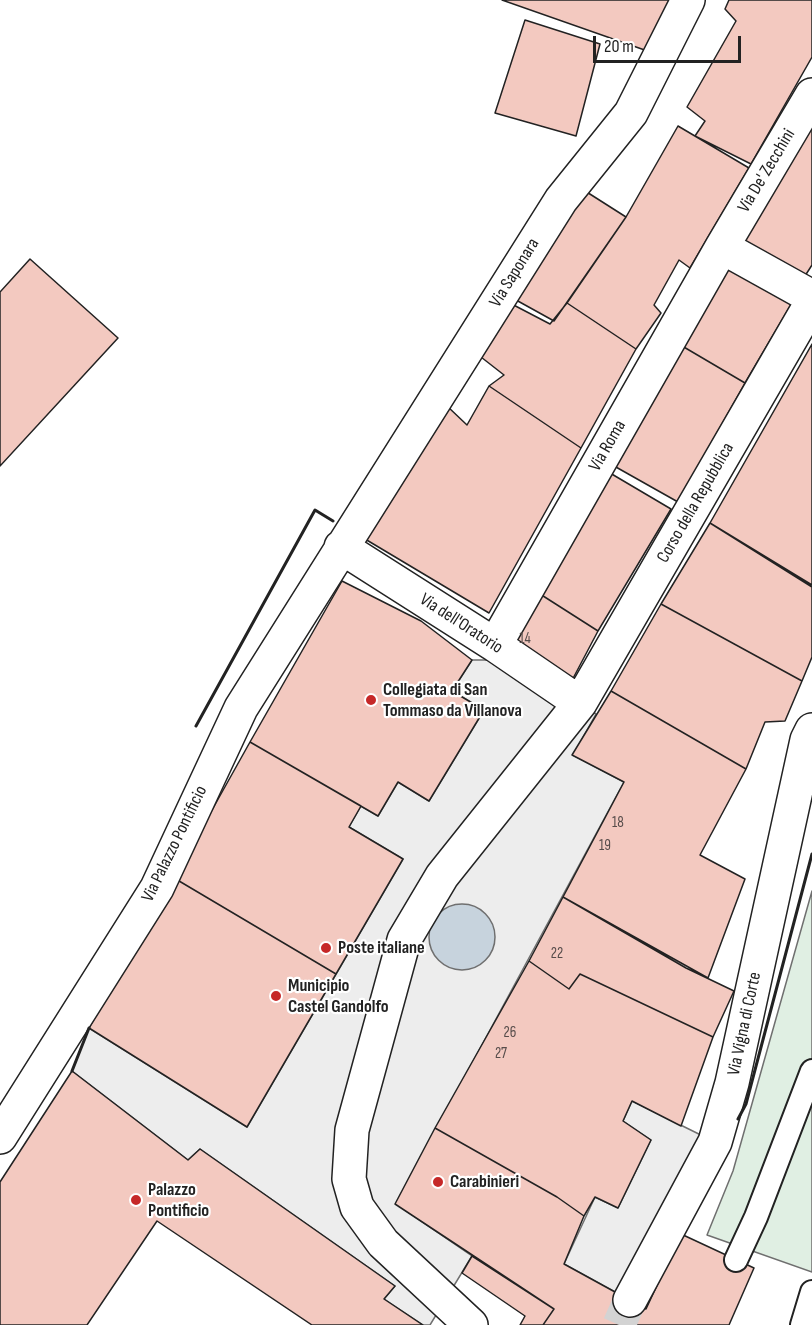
<!DOCTYPE html>
<html>
<head>
<meta charset="utf-8">
<style>
  body { margin:0 }
  #map { position:relative; width:812px; height:1325px; overflow:hidden; background:#fff; font-family:"Sofia Sans Condensed",sans-serif }
  canvas { display:block }
  .scale { position:absolute; left:593px; top:36px; width:148px; height:27px; box-sizing:border-box; border:3px solid #222; border-top:0; padding-left:8px; font-size:18px; line-height:21px; white-space:nowrap; color:#222; -webkit-text-stroke:4px #fff; paint-order:stroke }
</style>
</head>
<body>
<div id="map">
<canvas width="812" height="1325"></canvas>
<div class="scale">20 m</div>
</div>
<script>
const g = document.querySelector('canvas').getContext('2d');
g.lineJoin = 'round';
function paint(path, color) {
  g.fillStyle = color;
  g.fill(path, 'evenodd');
}
function shape(rows) {
  const path = new Path2D();
  for (const r of rows) {
    if (r.length === 3) {
      path.moveTo(r[0] + r[2], r[1]);
      path.arc(r[0], r[1], r[2], 0, 2 * Math.PI);
      continue;
    }
    path.moveTo(r[0], r[1]);
    for (let i = 2; i < r.length; i += 2) path.lineTo(r[i], r[i + 1]);
  }
  return path;
}
function strokePath(path, color, width, dash) {
  g.strokeStyle = color;
  g.lineWidth = width;
  g.lineCap = dash ? 'butt' : 'round';
  g.setLineDash(dash || []);
  g.stroke(path);
}
function drawText(font, color, halo, rows, align = 'center') {
  g.font = font + ' "Sofia Sans Condensed",sans-serif';
  g.lineWidth = 4.5;
  g.setLineDash([]);
  g.textBaseline = 'middle';
  g.strokeStyle = halo;
  g.fillStyle = color;
  for (const [text, x, y, turn = 0] of rows) {
    g.save();
    g.translate(x, y);
    g.rotate((+turn || 0) * Math.PI / 180);
    g.textAlign = isNaN(turn) ? turn : align;
    if (halo) g.strokeText(text, 0, 0);
    g.fillText(text, 0, 0);
    g.restore();
  }
}
const green = shape([
  [812,891,812,1272,707,1235,733,1171,812,891]
]);
const parking = shape([
  [472,660,514,660,596,714,573,755,624,782,396,1204,472,1256,430,1325,423,1325,384,1299,395,1286,200,1149,188,1160,72,1071,89,1028,247,1127,403,859,349,827,361,806,378,816,398,782,429,801,484,710,452,691,472,660],
  [632,1101,715,1142,681,1234,646,1309,564,1264,595,1197,618,1208,651,1140,623,1121,632,1101]
]);
const water = shape([
  [462,937,33]
]);
const building = shape([
  [502,0,680,0,656,54,502,0],
  [729,0,812,0,812,57,751,164,695,136,705,121,687,107,736,21,725,9,729,0],
  [525,20,600,44,576,136,495,113,525,20],
  [812,120,812,265,803,279,738,241,812,120],
  [678,126,749,168,690,268,679,260,654,305,661,313,636,349,567,303,626,217,678,126],
  [582,189,626,217,554,321,507,295,582,189],
  [727,257,795,298,745,383,677,343,727,257],
  [30,259,118,338,0,466,0,292,30,259],
  [504,300,550,324,567,303,636,349,581,448,489,386,504,375,472,350,504,300],
  [677,343,745,383,678,502,607,462,677,343],
  [812,344,812,585,710,523,812,344],
  [489,386,581,448,489,613,365,539,447,406,467,425,489,386],
  [610,473,671,509,598,631,540,594,610,473],
  [710,523,812,587,812,657,802,681,661,604,710,523],
  [342,581,421,621,472,660,452,691,484,710,429,801,398,782,378,816,250,742,342,581],
  [540,594,598,631,569,686,505,645,540,594],
  [661,604,802,681,785,721,765,722,746,769,611,691,661,604],
  [611,691,746,769,700,855,745,879,708,978,563,897,624,782,572,755,611,691],
  [250,742,361,806,349,827,403,859,336,974,174,878,250,742],
  [174,878,336,974,247,1127,89,1028,174,878],
  [563,897,686,968,734,991,713,1037,580,974,569,989,529,961,563,897],
  [529,961,569,989,580,974,713,1037,681,1126,632,1101,623,1121,651,1140,618,1208,595,1197,584,1216,557,1197,435,1128,529,961],
  [72,1071,188,1160,200,1149,395,1286,384,1299,423,1325,312,1325,157,1221,87,1325,0,1325,0,1182,72,1071],
  [435,1128,557,1197,584,1216,564,1264,646,1309,681,1234,754,1268,729,1325,543,1325,554,1309,395,1204,435,1128],
  [472,1256,554,1309,543,1325,520,1325,525,1316,462,1273,472,1256]
]);
const streetTunnel = shape([
  [619,1325,630,1300]
]);
const lane = shape([
  [736,1260,756,1217,812,1071],
  [802,1325,812,1292]
]);
const street = shape([
  [722,247,812,297],
  [341,547,495,645,580,703],
  [495,645,722,247,812,95],
  [0,1137,157,888,241,708,561,200,631,113,688,0],
  [630,1300,715,1142,732,1083,807,740,812,730],
  [471,1325,383,1243,357,1207,349,1179,352,1130,404,940,442,876,580,703,812,302]
]);
const wall = shape([
  [196,726,315,510,333,521],
  [72,1071,89,1028],
  [738,1119,746,1104,812,854]
]);
const markers = [
  [371,700,6,"#c62828"],
  [326,948,6,"#c62828"],
  [276,996,6,"#c62828"],
  [438,1182,6,"#c62828"],
  [136,1200,6,"#c62828"]
];
const numberNames = [
  ["14",525,639],
  ["18",618,823],
  ["19",605,846],
  ["22",557,954],
  ["26",510,1033],
  ["27",501,1054]
];
const streetNames = [
  ["Via De' Zecchini",767,171,-59],
  ["Via Saponara",515,273,-58],
  ["Via Roma",608,446,-60],
  ["Corso della Repubblica",696,503,-60],
  ["Via dell'Oratorio",461,624,33],
  ["Via Palazzo Pontificio",175,844,-64],
  ["Via Vigna di Corte",745,1024,-78]
];
const poiNames = [
  ["Collegiata di San",383,690],
  ["Tommaso da Villanova",383,711],
  ["Poste italiane",338,948],
  ["Municipio",288,986],
  ["Castel Gandolfo",288,1007],
  ["Carabinieri",450,1182],
  ["Palazzo",148,1190],
  ["Pontificio",148,1211]
];
paint(green, '#e0efe3');
strokePath(green, '#6f6f6f', 1.5);
paint(parking, '#ededed');
strokePath(parking, '#6f6f6f', 1.5);
paint(water, '#c7d3dd');
strokePath(water, '#6f6f6f', 1.5);
paint(building, '#f3c9c0');
strokePath(building, '#222', 1.5);
strokePath(streetTunnel, '#d3d3d3', 33, [33, 16]);
strokePath(lane, '#222', 26);
strokePath(street, '#222', 36);
strokePath(lane, '#fff', 22);
strokePath(street, '#fff', 33);
strokePath(wall, '#222', 3);
for (const [x, y, r, color] of markers) {
  const dot = new Path2D();
  dot.arc(x, y, r, 0, 2 * Math.PI);
  g.fillStyle = color;
  g.fill(dot);
  strokePath(dot, '#fff', 2);
}
drawText('15px', '#564c4a', null, numberNames);
drawText('18px', '#222', '#fff', streetNames);
drawText('bold 18px', '#222', '#fff', poiNames, 'left');
</script>
</body>
</html>
